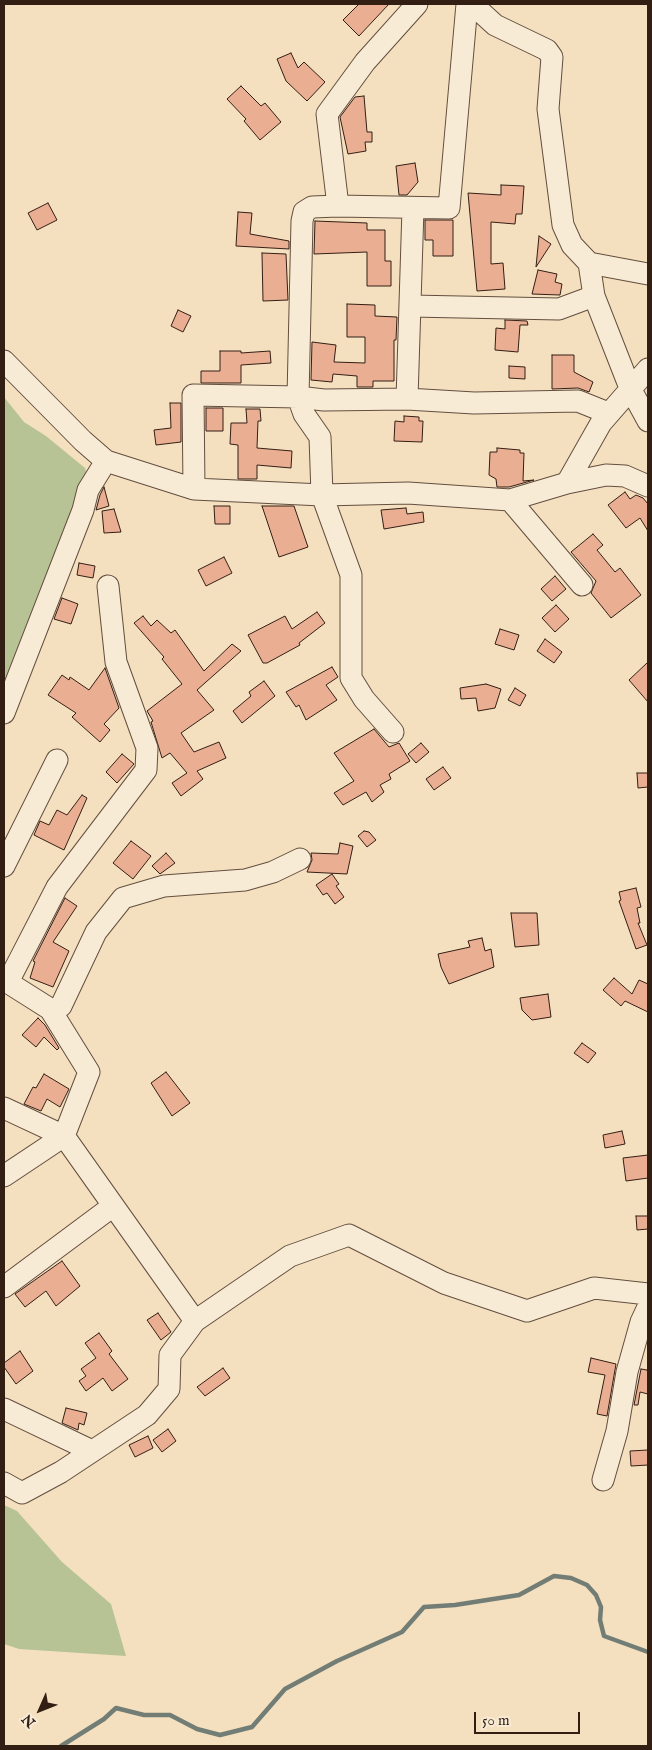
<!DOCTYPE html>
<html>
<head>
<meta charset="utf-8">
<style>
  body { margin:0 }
  #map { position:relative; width:652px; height:1750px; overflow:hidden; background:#f4e0bf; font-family:"IM FELL English",serif }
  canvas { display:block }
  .frame { position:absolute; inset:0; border:5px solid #331e14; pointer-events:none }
  .north { position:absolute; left:15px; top:1685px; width:50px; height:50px; -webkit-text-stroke:4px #f8ebd5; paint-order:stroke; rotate:226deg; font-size:14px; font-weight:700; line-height:20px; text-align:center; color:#331e14 }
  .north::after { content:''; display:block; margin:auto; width:18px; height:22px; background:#331e14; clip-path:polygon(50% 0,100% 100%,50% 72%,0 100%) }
  .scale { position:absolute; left:474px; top:1712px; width:106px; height:22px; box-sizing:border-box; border:2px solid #331e14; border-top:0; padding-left:6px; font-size:15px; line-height:18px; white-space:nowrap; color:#331e14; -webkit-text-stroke:4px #f8ebd5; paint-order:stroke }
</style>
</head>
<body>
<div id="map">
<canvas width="652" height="1750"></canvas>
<div class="frame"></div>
<div class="north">N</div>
<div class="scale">50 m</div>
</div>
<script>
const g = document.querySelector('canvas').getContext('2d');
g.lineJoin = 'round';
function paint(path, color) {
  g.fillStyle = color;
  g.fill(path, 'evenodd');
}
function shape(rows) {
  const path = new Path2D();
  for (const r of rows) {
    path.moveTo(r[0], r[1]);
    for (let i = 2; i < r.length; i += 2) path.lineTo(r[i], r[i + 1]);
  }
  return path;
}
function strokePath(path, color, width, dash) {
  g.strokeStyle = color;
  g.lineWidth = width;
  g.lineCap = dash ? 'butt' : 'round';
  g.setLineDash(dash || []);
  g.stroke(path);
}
const green = shape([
  [4,397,24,422,46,436,85,468,90,484,4,690],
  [4,1505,17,1511,62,1562,111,1604,126,1656,19,1649,4,1644]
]);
const stream = shape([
  [61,1746,104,1719,116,1708,144,1715,170,1715,197,1729,220,1735,252,1727,285,1689,337,1661,402,1632,424,1607,455,1605,519,1595,554,1576,571,1578,587,1585,596,1595,601,1607,600,1620,604,1636,648,1652]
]);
const building = shape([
  [359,4,389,4,359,36,343,20,359,4],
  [291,53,298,68,304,62,325,82,307,101,286,81,277,59,291,53],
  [241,86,261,106,265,103,281,122,260,140,244,121,246,119,227,99,241,86],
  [364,96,367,132,372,132,372,142,365,142,366,151,348,154,340,117,355,97,364,96],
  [415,163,418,182,407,195,399,195,396,166,415,163],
  [501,185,524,186,522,214,516,214,515,224,491,222,491,264,503,263,505,289,477,291,468,193,501,195,501,185],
  [48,203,57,220,37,230,28,213,48,203],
  [238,212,252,213,250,234,289,241,289,249,236,246,238,212],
  [425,220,453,220,453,256,433,256,433,240,425,240,425,220],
  [315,221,367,223,367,230,385,230,385,261,391,261,391,286,367,286,367,252,314,254,315,221],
  [539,236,551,244,536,267,539,236],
  [262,253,286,254,288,300,263,301,262,253],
  [538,270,557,274,555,282,562,284,560,295,532,294,538,270],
  [347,304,375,305,375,316,397,317,396,340,394,340,394,381,373,381,373,387,357,387,357,376,333,374,332,382,311,380,312,342,336,345,334,362,365,363,365,337,347,337,347,304],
  [178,310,191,316,183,332,171,326,178,310],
  [505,320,527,321,528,325,520,325,518,352,495,350,496,328,505,329,505,320],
  [220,351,241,351,241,353,270,351,271,363,241,365,241,383,201,383,201,371,220,371,220,351],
  [552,355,574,355,574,372,593,382,589,392,578,388,552,389,552,355],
  [509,366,525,367,525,379,509,378,509,366],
  [170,403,181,403,181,442,156,445,154,430,171,428,170,403],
  [206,408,223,408,223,431,206,431,206,408],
  [246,409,260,409,261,421,258,421,257,448,292,451,291,468,257,465,257,479,238,479,238,445,230,444,231,423,247,423,246,409],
  [404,416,419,417,419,421,423,421,422,442,394,441,395,421,404,422,404,416],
  [497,448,520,450,520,453,524,453,523,481,534,480,509,487,497,487,496,479,489,475,490,452,497,452,497,448],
  [104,487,109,506,96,510,100,495,104,487],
  [625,492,630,499,636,495,643,498,648,504,648,531,640,518,626,528,608,505,625,492],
  [214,506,230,506,230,524,215,524,214,506],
  [262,506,294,506,308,547,279,557,262,506],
  [406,508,407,514,423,512,424,522,384,529,381,510,406,508],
  [114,509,121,532,104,533,102,511,114,509],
  [593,534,603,545,597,550,615,572,620,568,641,595,611,618,591,593,596,581,571,552,593,534],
  [224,557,232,573,206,586,198,570,224,557],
  [79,563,95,566,93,578,77,575,79,563],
  [555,576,566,589,552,601,541,589,555,576],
  [62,598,78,604,71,624,54,619,62,598],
  [556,605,569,619,555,632,542,618,556,605],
  [317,612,325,623,299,643,300,645,267,663,263,663,248,635,285,616,292,629,317,612],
  [143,616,151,626,157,620,171,633,175,630,204,671,232,644,241,651,197,690,214,710,181,733,194,752,219,742,226,758,197,771,203,779,181,796,172,783,187,773,170,753,162,758,151,722,153,721,147,711,182,684,162,659,164,657,134,623,143,616],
  [500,629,519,635,514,650,495,644,500,629],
  [545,639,562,652,554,663,537,651,545,639],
  [648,662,648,702,629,680,648,662],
  [332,667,338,677,326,685,337,700,306,720,299,705,296,707,286,692,332,667],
  [105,668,119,708,104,724,110,730,100,742,72,717,76,713,48,695,62,675,69,680,70,677,89,690,105,668],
  [264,681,275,696,242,723,233,711,251,696,249,692,264,681],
  [486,684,501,689,495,708,478,711,476,698,461,699,460,688,486,684],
  [515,688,526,695,520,706,508,700,515,688],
  [374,729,389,747,399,743,410,761,389,774,391,779,380,785,384,792,372,802,366,792,343,805,334,793,354,781,334,753,374,729],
  [421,743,429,752,416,763,408,754,421,743],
  [122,754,134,764,117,783,106,772,122,754],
  [443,767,451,778,434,790,426,779,443,767],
  [637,773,648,773,648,787,638,788,637,773],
  [82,795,87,798,64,850,34,835,40,821,49,825,57,810,67,815,82,795],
  [364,831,369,832,376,840,367,847,358,836,364,831],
  [131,841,151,856,133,879,113,863,131,841],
  [340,843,353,846,347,874,307,872,312,860,311,853,338,854,340,843],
  [166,853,175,863,160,874,152,866,166,853],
  [332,874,339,884,336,886,344,897,335,904,327,893,323,895,316,885,332,874],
  [636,888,641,907,637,908,640,923,638,923,647,945,636,949,619,901,621,900,619,892,636,888],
  [65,898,77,906,53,942,69,951,53,987,30,978,35,962,33,961,65,898],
  [511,913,537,913,539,945,515,947,511,913],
  [482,938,485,951,491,949,494,967,449,984,441,967,438,954,470,947,468,941,482,938],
  [614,978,632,994,639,980,648,984,648,1012,625,1001,621,1006,603,990,614,978],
  [548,994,551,1017,532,1020,522,1010,520,998,548,994],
  [38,1018,45,1025,59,1048,57,1050,44,1037,36,1047,22,1035,38,1018],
  [582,1043,596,1053,588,1063,574,1053,582,1043],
  [166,1072,190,1103,172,1116,151,1083,166,1072],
  [44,1074,69,1089,60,1107,47,1099,41,1111,24,1104,33,1087,36,1088,44,1074],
  [622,1131,625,1144,605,1148,603,1135,622,1131],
  [648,1155,648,1178,626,1181,623,1158,648,1155],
  [636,1216,648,1216,648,1229,637,1230,636,1216],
  [62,1261,80,1286,56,1306,46,1291,25,1307,15,1294,62,1261],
  [158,1313,171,1332,161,1340,147,1320,158,1313],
  [99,1333,112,1351,109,1354,128,1379,112,1391,103,1378,86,1391,79,1381,86,1376,81,1369,96,1358,85,1343,99,1333],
  [20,1351,33,1371,16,1384,4,1367,4,1363,20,1351],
  [591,1358,616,1364,607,1416,597,1414,605,1375,588,1372,591,1358],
  [223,1368,230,1378,205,1396,197,1387,223,1368],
  [641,1369,647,1370,648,1373,648,1394,640,1392,638,1405,634,1405,641,1369],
  [66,1408,87,1413,84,1425,79,1423,78,1430,62,1423,66,1408],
  [168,1429,176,1441,162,1452,153,1440,168,1429],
  [148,1436,153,1448,135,1457,129,1445,148,1436],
  [648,1450,648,1465,631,1466,630,1451,648,1450]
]);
const minor = shape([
  [472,4,495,25,547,50,552,57,548,109,563,225,572,245,589,263,648,274],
  [338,206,327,114,365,62,417,4],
  [589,263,594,296,630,388,648,421],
  [411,306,559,309,594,296],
  [4,361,83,441,106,461,194,489,322,495,408,493,510,500,567,483,606,475,625,476,648,486],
  [407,399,413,208],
  [567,483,601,423,648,369],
  [194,489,193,395,298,397,302,221,304,212,312,207,338,206,449,208,467,4],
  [510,500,582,585],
  [4,713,83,510,88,490,106,461],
  [393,732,364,699,351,678,351,575,322,495,320,437,304,414,298,397,324,400,407,399,474,403,578,401,608,413],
  [4,866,57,760],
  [4,980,50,1009,89,1072,64,1136,4,1176],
  [8,982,57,887,146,770,147,748,116,662,108,586],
  [50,1009,55,1011,61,1006,96,932,123,898,164,886,245,880,273,872,300,859],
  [4,1108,64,1136,195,1321],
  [4,1287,113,1206],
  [4,1409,92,1451],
  [603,1480,617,1431,627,1372,641,1322,648,1307],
  [4,1483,22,1493,61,1472,147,1415,169,1389,170,1355,195,1321,290,1256,349,1235,444,1283,527,1311,594,1288,648,1294]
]);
paint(green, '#b7c395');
strokePath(stream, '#727d75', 4.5);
paint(building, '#eaae93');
strokePath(building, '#331e14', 1);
strokePath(minor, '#634e3f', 23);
strokePath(minor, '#f8ebd5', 21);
</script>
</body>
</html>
